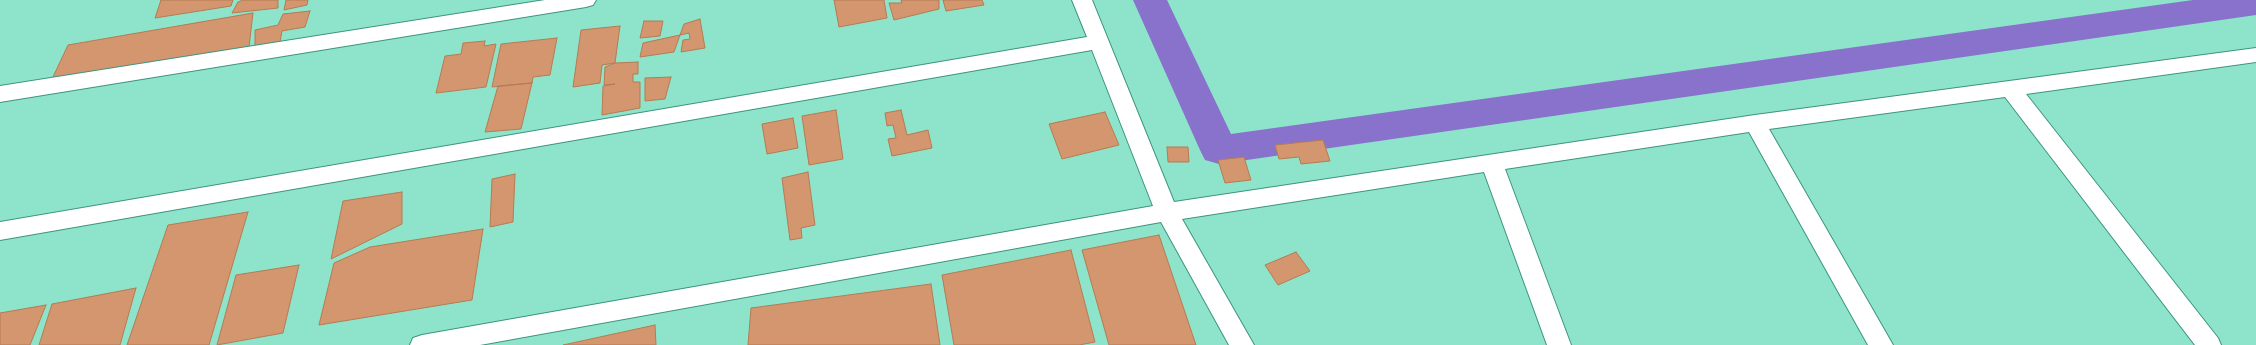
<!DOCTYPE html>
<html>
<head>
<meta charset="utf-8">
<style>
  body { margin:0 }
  canvas { display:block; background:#8de4cb }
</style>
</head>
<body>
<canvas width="2256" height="345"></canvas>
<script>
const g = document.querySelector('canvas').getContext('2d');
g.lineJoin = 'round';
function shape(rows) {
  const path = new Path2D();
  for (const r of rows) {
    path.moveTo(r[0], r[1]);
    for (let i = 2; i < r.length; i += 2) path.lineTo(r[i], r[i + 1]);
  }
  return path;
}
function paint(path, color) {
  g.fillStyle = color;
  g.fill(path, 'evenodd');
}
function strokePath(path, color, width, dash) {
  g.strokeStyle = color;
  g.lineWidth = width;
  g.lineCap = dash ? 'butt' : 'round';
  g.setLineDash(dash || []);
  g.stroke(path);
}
const canal = shape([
  [1133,0,1167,0,1231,134,2193,0,2256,0,2256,15,1219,164,1205,160,1200,150,1133,0]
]);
const building = shape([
  [161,0,233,0,231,6,155,18,161,0],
  [243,0,278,0,278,8,232,13,238,2,243,0],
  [286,0,308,0,307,5,284,10,286,0],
  [834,0,884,0,887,18,839,27,834,0],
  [901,0,939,0,939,9,894,20,889,3,902,3,901,0],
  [943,0,982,0,984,5,946,11,943,0],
  [310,11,305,27,282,31,280,42,255,46,255,30,278,25,283,14,310,11],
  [253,13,249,47,52,79,68,45,253,13],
  [700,19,705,48,681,52,683,40,690,39,689,33,680,35,684,24,700,19],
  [644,21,663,21,660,36,640,38,644,21],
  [620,26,615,63,602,65,600,83,573,87,581,30,620,26],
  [680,35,674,52,640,57,643,43,680,35],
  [557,38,550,75,533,77,532,83,492,87,501,44,557,38],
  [485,41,484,46,496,44,486,87,436,93,445,56,461,54,463,43,485,41],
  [638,62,638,74,633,74,633,82,640,82,640,108,602,115,603,86,615,84,604,85,605,67,615,63,638,62],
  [671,77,665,99,645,101,645,78,671,77],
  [532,83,521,129,485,132,498,86,532,83],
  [836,110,843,159,809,165,802,116,836,110],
  [901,110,907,135,928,130,932,148,892,156,888,139,896,138,893,125,887,126,885,113,901,110],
  [1105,112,1119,145,1062,159,1049,124,1105,112],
  [793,118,798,148,767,154,762,124,793,118],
  [1323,140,1330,161,1301,164,1299,157,1279,159,1275,145,1323,140],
  [1167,147,1188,147,1189,162,1168,162,1167,147],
  [1244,157,1251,180,1225,183,1218,160,1244,157],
  [808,172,815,225,801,228,802,238,790,240,782,178,808,172],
  [515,174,513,222,490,227,492,179,515,174],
  [402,192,402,224,331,259,343,201,402,192],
  [248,212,209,345,127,345,168,225,248,212],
  [483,229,472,300,319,325,334,263,370,247,483,229],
  [1159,235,1196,345,1109,345,1082,250,1159,235],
  [1071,250,1095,342,1079,345,954,345,942,275,1071,250],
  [1296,252,1310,271,1278,285,1265,265,1296,252],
  [299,265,283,333,217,345,236,275,299,265],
  [931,284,940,345,748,345,751,308,931,284],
  [136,288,120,345,39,345,52,304,136,288],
  [46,305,30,345,0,345,0,313,46,305],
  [655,325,656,345,563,345,655,325]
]);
const minor = shape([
  [545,0,596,0,593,5,586,7,0,102,0,86,545,0],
  [1072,0,1092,0,1174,202,1755,115,2256,48,2256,62,2026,94,2218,338,2221,345,2195,345,2005,97,1769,129,1893,345,1868,345,1749,132,1505,169,1571,345,1547,345,1484,172,1182,219,1254,345,1229,345,1161,222,480,345,410,345,413,338,422,335,1153,206,1092,50,0,240,0,222,1087,37,1072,0]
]);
paint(canal, '#8972cc');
paint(building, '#d3966e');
strokePath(building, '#b57b53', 1);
strokePath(minor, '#3d957f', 2);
paint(minor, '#fff');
</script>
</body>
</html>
